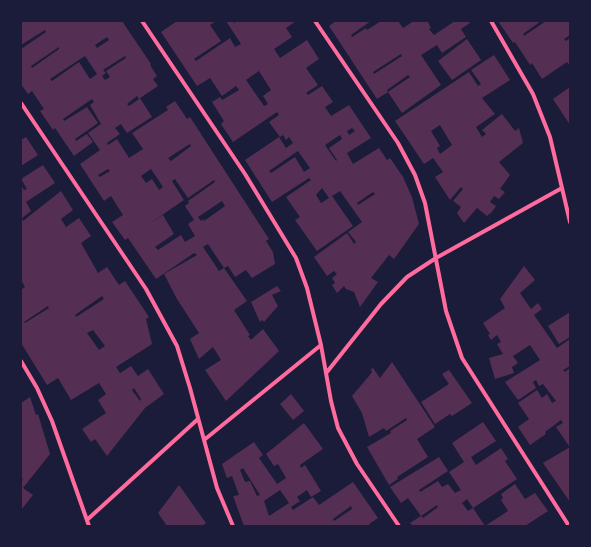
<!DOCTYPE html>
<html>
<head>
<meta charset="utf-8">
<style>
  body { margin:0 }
  #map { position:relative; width:591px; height:547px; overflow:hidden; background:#1b1b3a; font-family:Lora,serif }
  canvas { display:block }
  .frame { position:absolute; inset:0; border:22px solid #1b1b3a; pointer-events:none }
</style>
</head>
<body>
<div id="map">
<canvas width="591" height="547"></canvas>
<div class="frame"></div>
</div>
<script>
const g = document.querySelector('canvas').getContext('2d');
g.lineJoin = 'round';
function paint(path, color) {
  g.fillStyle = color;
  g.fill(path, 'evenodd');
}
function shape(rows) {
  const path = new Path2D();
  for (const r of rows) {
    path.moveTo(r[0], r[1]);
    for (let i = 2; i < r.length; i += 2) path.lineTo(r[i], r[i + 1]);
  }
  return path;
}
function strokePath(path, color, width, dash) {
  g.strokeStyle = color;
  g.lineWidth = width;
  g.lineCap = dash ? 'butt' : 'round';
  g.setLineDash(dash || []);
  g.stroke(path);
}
const building = shape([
  [21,21,122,21,151,64,150,65,157,76,153,79,158,86,140,98,152,117,127,133,121,124,115,128,120,134,107,143,108,145,117,139,129,158,143,149,132,133,168,110,166,107,175,101,187,119,190,117,269,239,266,241,273,252,275,264,252,278,246,270,235,277,228,266,224,268,208,244,203,247,219,271,224,268,247,301,234,310,250,335,248,336,251,340,263,329,279,351,226,401,205,370,221,360,213,347,199,359,190,339,199,333,177,299,164,274,197,255,194,253,156,279,128,238,125,240,112,222,123,215,111,196,104,201,80,164,100,150,88,133,101,124,90,105,94,102,92,99,63,119,64,121,87,107,98,123,75,139,76,141,87,134,93,142,74,156,55,128,53,130,40,111,44,109,32,91,28,94,21,84,21,49,46,32,45,30,21,45],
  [107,37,109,40,97,48,95,45],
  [59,47,59,49,32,68,31,66],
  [85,56,97,74,90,79,79,62,52,81,50,79],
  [125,56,126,58,106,71,110,77,105,80,102,76,106,73,103,70],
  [137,96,139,99,129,106,127,104],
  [190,144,191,146,171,161,168,158],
  [108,169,110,171,100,177,98,175],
  [151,169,163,187,159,190,152,179,146,183,141,176],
  [175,179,188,198,214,180,215,182,188,201,189,203,185,206,194,220,188,224,195,236,185,242,181,235,158,250,155,247,174,234,163,215,149,224,184,200,172,181],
  [222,201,225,206,204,221,203,219,201,221,198,217],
  [177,21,216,21,210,25,221,41,194,59,196,61,230,38,235,47,241,44,226,21,233,21,234,23,237,21,296,21,286,28,292,37,274,49,280,58,307,40,319,59,306,68,318,85,306,93,308,95,322,86,333,102,325,107,331,116,349,105,371,138,347,153,353,164,379,148,387,160,390,158,403,177,412,197,419,224,394,259,389,255,371,278,378,282,360,307,354,292,346,289,344,286,337,293,332,285,335,283,332,278,337,274,334,271,327,276,314,257,347,233,354,244,356,242,348,232,362,222,340,191,332,196,353,226,317,251,295,220,300,217,286,197,311,180,309,178,272,202,245,160,279,137,286,148,293,143,289,137,286,140,283,135,280,137,269,122,279,115,277,112,233,142,221,124,224,121,212,102,220,97,222,100,239,90,236,86,222,96,210,78,197,86,161,32],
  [259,71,271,90,263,96,268,104,264,106,246,80],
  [352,128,355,131,349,135,347,131],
  [340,135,342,139,329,148,337,160,336,161,325,145],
  [298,151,310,168,304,172,295,157,271,173,269,171],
  [322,188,329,198,321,203,316,195],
  [373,192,375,194,358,205,357,203],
  [336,21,371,21,351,35,352,37,366,28,367,30,381,21,398,21,403,28,414,21,429,21,428,22,431,28,429,29,434,35,455,21,469,21,470,23,461,29,466,37,442,53,437,45,421,55,441,85,402,113,388,92,377,99,329,26],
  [401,54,402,56,374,74,373,72],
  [408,75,410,77,388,92,387,90],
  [498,21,541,21,523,34,524,36,546,21,570,21,570,35,564,39,566,41,570,38,570,66,567,62,542,79,532,63,530,65,515,42,513,43],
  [467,39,481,60,452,80,438,61],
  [494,55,510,80,482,98,495,114,476,127,482,137,486,134,482,130,502,114,515,131,519,128,523,143,499,162,510,175,500,189,505,192,499,199,494,196,490,202,496,206,492,212,487,216,477,208,464,223,457,213,461,207,453,201,463,189,461,187,450,200,435,177,443,172,433,158,424,164,395,121,469,72,478,86,481,84,471,70],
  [440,125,452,145,440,154,437,148,440,146,431,131],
  [570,87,570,125,553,99],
  [26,137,38,155,21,166,21,140],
  [43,165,55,183,26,202,25,200,31,211,22,218,23,221,61,191,73,210,61,219,66,227,79,218,91,236,81,243,98,273,107,267,119,285,125,281,149,317,146,319,152,344,116,367,120,373,131,366,138,376,148,369,164,394,145,408,107,456,95,439,91,442,82,429,106,413,98,400,106,394,99,383,71,400,58,378,47,385,21,343,21,288,22,289,25,287,21,280,21,185,24,190,27,189,21,179],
  [102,296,104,299,76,317,75,315],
  [48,306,49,308,25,323,24,322],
  [93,330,105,346,99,350,87,333],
  [134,388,141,399,140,401,132,390],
  [524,266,535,280,520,293,531,309,538,303,542,309,534,315,557,348,570,339,570,366,563,370,565,372,570,368,569,446,556,427,563,423,561,420,545,432,546,434,530,445,518,427,529,419,518,403,537,390,542,398,547,394,552,403,556,401,543,384,539,386,536,380,533,382,536,388,518,400,505,382,540,360,530,345,513,356,518,363,512,367,514,373,495,379,489,358,503,354,497,344,501,342,497,335,491,340,488,335,490,334,483,323,505,308,500,299],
  [277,286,281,291,272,295,278,306,264,322,262,320,260,322,251,302],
  [570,312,570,337,559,344,548,326],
  [392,362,435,427,417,439,428,457,397,477,398,479,389,485,367,447,391,433,390,431,407,420,406,418,386,431,384,428,369,437,362,413,352,396,369,376,372,372,371,369,373,368,380,378],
  [449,370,472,403,452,416,450,414,435,424,421,402,449,384,442,374],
  [291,394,304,411,293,420,280,404],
  [30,397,36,415,38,414,50,454,23,488,33,495,21,510,21,481,23,480,21,476,21,403],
  [483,422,496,441,471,457,476,465,501,448,508,459,505,461,517,479,473,508,485,526,413,526,410,523,421,516,423,518,438,507,437,505,421,516,408,498,401,503,390,487,439,457,448,471,419,490,420,492,438,481,442,487,448,484,455,493,461,490,449,472,464,462,452,443],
  [467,499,473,508,468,511,462,503],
  [304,423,323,449,300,465,301,468,305,465,321,491,311,497,307,490,297,497,300,501,291,507,293,510,313,497,319,505,353,482,378,518,369,524,371,526,244,526,233,496,239,495,232,476,227,478,222,464,254,442,263,455,259,458,277,484,286,478,278,464,274,466,266,454],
  [243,468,260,495,257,496,250,481,245,482,240,470],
  [280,490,289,503,269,516,264,501],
  [351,506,352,509,334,521,333,519],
  [570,447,570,502,543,463],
  [515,484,525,499,535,493,548,511,525,526,485,526,508,511,501,500,503,498,501,494],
  [179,485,206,523,202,526,167,526,158,513]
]);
const minor = shape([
  [142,21,245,174,296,258,307,288,321,345,331,401,338,428,357,464,399,526],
  [315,21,398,143,415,175,425,203,446,311,462,358,569,526],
  [491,21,533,94,550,137,570,222],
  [21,103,146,289,177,346,190,388,217,488,233,526],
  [21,361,37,388,52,421,89,526],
  [327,372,381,304,407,277,436,258,562,188],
  [204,440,321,345],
  [88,519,198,419]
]);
paint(building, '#542f53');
strokePath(minor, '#ff6b9d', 4);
</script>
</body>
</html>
